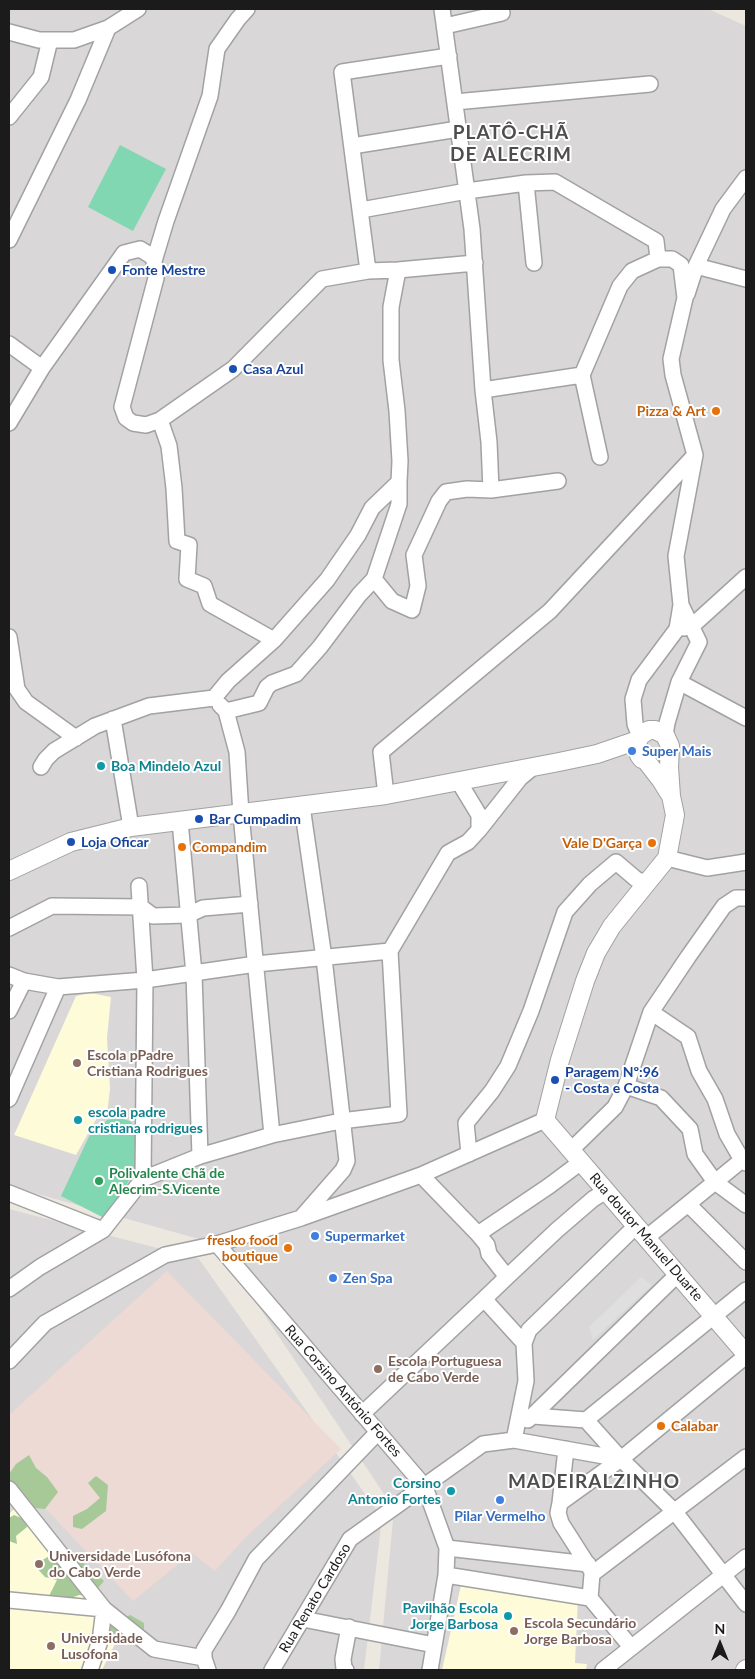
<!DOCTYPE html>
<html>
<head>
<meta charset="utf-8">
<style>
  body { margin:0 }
  #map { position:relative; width:755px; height:1679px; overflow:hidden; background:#ece8e0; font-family:Lato,sans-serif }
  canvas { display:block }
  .frame { position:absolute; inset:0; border:10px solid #1b1b1b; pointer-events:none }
  .north { position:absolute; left:695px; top:1619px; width:50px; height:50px; -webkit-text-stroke:4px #fff; paint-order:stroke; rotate:0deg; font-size:14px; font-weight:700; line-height:20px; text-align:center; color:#1b1b1b }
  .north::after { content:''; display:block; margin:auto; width:18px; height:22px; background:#1b1b1b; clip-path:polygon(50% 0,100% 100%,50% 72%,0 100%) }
</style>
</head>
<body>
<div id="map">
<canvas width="755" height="1679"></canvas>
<div class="frame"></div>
<div class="north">N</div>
</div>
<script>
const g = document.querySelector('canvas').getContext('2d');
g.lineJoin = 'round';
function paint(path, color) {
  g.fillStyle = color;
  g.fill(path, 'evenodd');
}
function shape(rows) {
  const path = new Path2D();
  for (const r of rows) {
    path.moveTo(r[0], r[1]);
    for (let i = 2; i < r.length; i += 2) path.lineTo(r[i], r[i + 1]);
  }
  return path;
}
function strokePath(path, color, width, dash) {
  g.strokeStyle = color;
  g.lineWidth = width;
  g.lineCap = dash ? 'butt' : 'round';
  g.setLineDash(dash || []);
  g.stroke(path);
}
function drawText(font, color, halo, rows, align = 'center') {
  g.font = font + ' Lato,sans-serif';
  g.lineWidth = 4;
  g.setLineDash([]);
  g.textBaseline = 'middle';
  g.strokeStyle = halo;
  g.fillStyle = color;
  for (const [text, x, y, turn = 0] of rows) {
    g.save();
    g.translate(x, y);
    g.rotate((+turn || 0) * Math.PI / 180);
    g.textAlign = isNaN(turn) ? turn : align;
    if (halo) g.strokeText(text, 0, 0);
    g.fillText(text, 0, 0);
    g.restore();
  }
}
const residential = shape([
  [9,9,708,9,746,26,746,1670,379,1670,394,1509,217,1244,9,1186],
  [9,1209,199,1259,382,1518,364,1670,9,1670]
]);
const education = shape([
  [90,993,111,997,107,1038,110,1089,107,1115,98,1116,76,1155,14,1135,76,996],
  [18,1505,111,1615,114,1646,102,1670,9,1670,9,1514],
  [463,1576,578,1598,575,1663,587,1664,586,1670,442,1670]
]);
const military = shape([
  [167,1271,341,1449,244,1539,215,1571,192,1553,133,1601,9,1470,9,1415]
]);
const forest = shape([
  [29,1455,36,1468,47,1477,58,1492,45,1509,34,1508,9,1479,9,1474,16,1464],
  [96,1476,108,1485,106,1511,82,1529,73,1527,73,1516,87,1509,100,1498,88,1483],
  [14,1515,26,1520,27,1527,16,1536,17,1544,9,1541,9,1518],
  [51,1555,60,1565,80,1560,104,1581,91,1596,79,1595,66,1600,48,1598,57,1580,45,1577,34,1565],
  [130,1615,144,1623,144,1631,119,1642,106,1630,118,1621]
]);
const pitch = shape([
  [120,145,166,169,133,231,88,207],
  [119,1118,130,1121,135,1127,137,1165,108,1220,61,1196,93,1128,99,1129,107,1120]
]);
const parking = shape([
  [641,1277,652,1285,593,1340,589,1327]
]);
const minor = shape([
  [247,9,238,19,217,49,210,96,166,221,154,261,156,278,122,407,126,418,133,423,146,425,160,420,233,369,322,279,368,271,398,270,475,263],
  [442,9,472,229,483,390,582,375,620,286,632,271,658,259,672,259,681,265,685,298,671,359,673,375,695,455,676,556,681,605,677,629,639,680,633,699,635,724,640,736],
  [445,26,502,13,501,9],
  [9,32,39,40,74,40,108,28,138,9],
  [455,102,650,84],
  [9,117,41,77,50,40],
  [352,146,458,129],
  [526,183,534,263],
  [361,210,467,191,526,183,555,182,656,241,658,259],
  [9,240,78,100,108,28],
  [696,266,746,279],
  [368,271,342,72,449,56],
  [687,294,696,266,723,209,746,178],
  [9,344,42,368],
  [582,375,600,457],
  [483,390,489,442,491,490],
  [160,420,169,446,174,488,177,541,189,545,187,579,204,586,210,604,274,640],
  [9,423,42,368,124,253,140,249,153,257,154,261],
  [374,579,392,601,412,610,418,586,414,555,439,501,446,492,467,489,491,490,558,481],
  [684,628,692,626,746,577],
  [9,637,17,689,26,702,76,738],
  [679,682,746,718],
  [220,705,226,711,259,703,267,687,272,683,296,674,320,647,359,595,374,579,399,504,399,482],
  [226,711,237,752,241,814,272,1135],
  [113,719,131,827],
  [665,735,667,723,679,682,699,642,681,605],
  [41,767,46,759,54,751,95,726,149,706,214,698,228,681,274,640,327,580,358,535,372,508,399,482,400,461,397,411,391,360,391,307,398,270],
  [386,795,381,752,550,611,695,455],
  [180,821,194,974,200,1156],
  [479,830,520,778,532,768],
  [667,858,707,868,746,862],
  [139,886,145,980,143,1179,200,1156,272,1135,341,1121,399,1114,390,951,448,853,468,842,479,830,479,815,459,782],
  [9,928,52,906,141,907,153,916,188,915,203,908,250,904],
  [9,975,24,981,58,987,145,980,256,964,390,951],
  [9,1011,24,981],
  [651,1012,688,1037,699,1071,715,1099,727,1134,742,1160],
  [626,1086,661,1098,690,1129,695,1154,715,1182,746,1205],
  [9,1099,58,987],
  [571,1150,615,1107,626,1086,651,1012,688,957,724,906,736,898,746,898],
  [469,1154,466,1123,492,1091,508,1066,531,1011,565,912,590,884,616,862,636,879,645,883],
  [421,1175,478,1234,549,1186,581,1162],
  [9,1193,103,1230],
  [688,1204,742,1160,746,1163],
  [301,1218,343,1170,347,1161,324,958,302,806],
  [478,1234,487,1245,489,1254,507,1277,484,1299,524,1343],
  [646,1238,688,1204,746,1262],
  [217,1244,425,1487,447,1548,446,1575,430,1670],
  [507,1277,557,1230,593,1199,606,1191],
  [9,1289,40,1267,103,1230,143,1179],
  [9,1361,45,1323,165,1255,217,1244,301,1218,421,1175,545,1120],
  [362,1414,484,1299],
  [533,1416,586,1420,746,1290],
  [528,1420,678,1274],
  [586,1420,621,1459],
  [514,1440,526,1381,524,1343,529,1330,636,1226],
  [566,1449,560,1503,558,1513,561,1523,591,1570],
  [9,1489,104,1609,154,1649,204,1658],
  [560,1503,621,1459,746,1356],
  [447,1548,588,1564],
  [446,1575,590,1598],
  [9,1600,104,1609,100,1641,90,1670],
  [303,1619,434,1645],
  [631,1647,590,1598,592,1574,746,1457],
  [208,1670,204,1658,204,1650,228,1611,256,1559,378,1432],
  [272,1670,350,1539,483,1444,514,1440,621,1459,675,1512,746,1604],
  [346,1670,344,1669,343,1659,349,1627],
  [603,1670,746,1557]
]);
const tertiary = shape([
  [642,759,639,755,636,746,640,736,649,730,655,730,665,735,670,746,669,767,671,796,675,815,667,858,612,926,596,953,585,981,560,1060,545,1120,746,1354],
  [647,762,661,780,669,793],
  [9,871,71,842,131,827,386,795,559,762,597,754,638,740],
  [745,1670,746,1669]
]);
const markers = [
  [112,270,5,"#1a4fb4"],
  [233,369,5,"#1a4fb4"],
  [716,411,5,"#e8710a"],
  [632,751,5,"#3f7fe0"],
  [101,766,5,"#0f9aa8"],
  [199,819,5,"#1a4fb4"],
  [71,842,5,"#1a4fb4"],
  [652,843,5,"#e8710a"],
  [182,847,5,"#e8710a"],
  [77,1063,5,"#8d6e63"],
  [555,1080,5,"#1a4fb4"],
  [78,1120,5,"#0f9aa8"],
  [99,1181,5,"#2e9e5b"],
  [315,1236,5,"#3f7fe0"],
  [288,1248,5,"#e8710a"],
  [333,1278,5,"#3f7fe0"],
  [378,1369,5,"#8d6e63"],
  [661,1426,5,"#e8710a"],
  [451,1491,5,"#0f9aa8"],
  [500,1500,5,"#3f7fe0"],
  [39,1564,5,"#8d6e63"],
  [508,1616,5,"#0f9aa8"],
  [514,1631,5,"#8d6e63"],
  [51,1646,5,"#8d6e63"]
];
const transitNames = [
  ["Fonte Mestre",122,270],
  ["Casa Azul",243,369],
  ["Bar Cumpadim",209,819],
  ["Loja Oficar",81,842],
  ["Paragem Nº:96",565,1072],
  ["- Costa e Costa",565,1088]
];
const foodNames = [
  ["Pizza & Art",706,411],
  ["Vale D'Garça",642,843],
  ["Compandim",192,847,"left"],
  ["fresko food",278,1240],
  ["boutique",278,1256],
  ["Calabar",671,1426,"left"]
];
const shopNames = [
  ["Super Mais",642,751],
  ["Supermarket",325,1236],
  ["Zen Spa",343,1278],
  ["Pilar Vermelho",500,1516,"center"]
];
const cultureNames = [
  ["Boa Mindelo Azul",111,766],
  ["escola padre",88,1112],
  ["cristiana rodrigues",88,1128],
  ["Corsino",441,1483,"right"],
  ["Antonio Fortes",441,1499,"right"],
  ["Pavilhão Escola",498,1608,"right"],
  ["Jorge Barbosa",498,1624,"right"]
];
const educationNames = [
  ["Escola pPadre",87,1055],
  ["Cristiana Rodrigues",87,1071],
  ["Escola Portuguesa",388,1361],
  ["de Cabo Verde",388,1377],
  ["Universidade Lusófona",49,1556],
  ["do Cabo Verde",49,1572],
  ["Escola Secundário",524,1623],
  ["Jorge Barbosa",524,1639],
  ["Universidade",61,1638],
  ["Lusofona",61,1654]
];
const leisureNames = [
  ["Polivalente Chã de",109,1173],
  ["Alecrim-S.Vicente",109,1189]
];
const streetNames = [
  ["Rua doutor Manuel Duarte",646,1237,49],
  ["Rua Corsino António Fortes",343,1391,49],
  ["Rua Renato Cardoso",315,1598,-59]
];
const districtNames = [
  ["PLATÔ-CHÃ",511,133],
  ["DE ALECRIM",511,155],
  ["MADEIRALZINHO",594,1482]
];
paint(residential, '#d9d7d8');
paint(education, '#fdfbd8');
paint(military, '#eddad4');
paint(forest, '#a7c997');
paint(pitch, '#82d7b3');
paint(parking, '#dfdfdf');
strokePath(minor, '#a2a2a2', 18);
strokePath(tertiary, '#a2a2a2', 20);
strokePath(minor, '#fff', 15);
strokePath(tertiary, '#fff', 18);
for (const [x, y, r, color] of markers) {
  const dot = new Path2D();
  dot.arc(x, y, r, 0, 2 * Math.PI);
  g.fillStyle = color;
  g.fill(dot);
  strokePath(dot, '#fff', 2);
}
drawText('bold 14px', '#164399', '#fff', transitNames, 'left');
drawText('bold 14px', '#c56008', '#fff', foodNames, 'right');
drawText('bold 14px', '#366cbe', '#fff', shopNames, 'left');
drawText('bold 14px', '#0d838f', '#fff', cultureNames, 'left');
drawText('bold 14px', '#785e54', '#fff', educationNames, 'left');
drawText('bold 14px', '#27864d', '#fff', leisureNames, 'left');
drawText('14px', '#1b1b1b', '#fff', streetNames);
g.letterSpacing = '1px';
drawText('bold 19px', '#4e4e4e', '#fff', districtNames);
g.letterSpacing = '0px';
</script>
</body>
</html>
